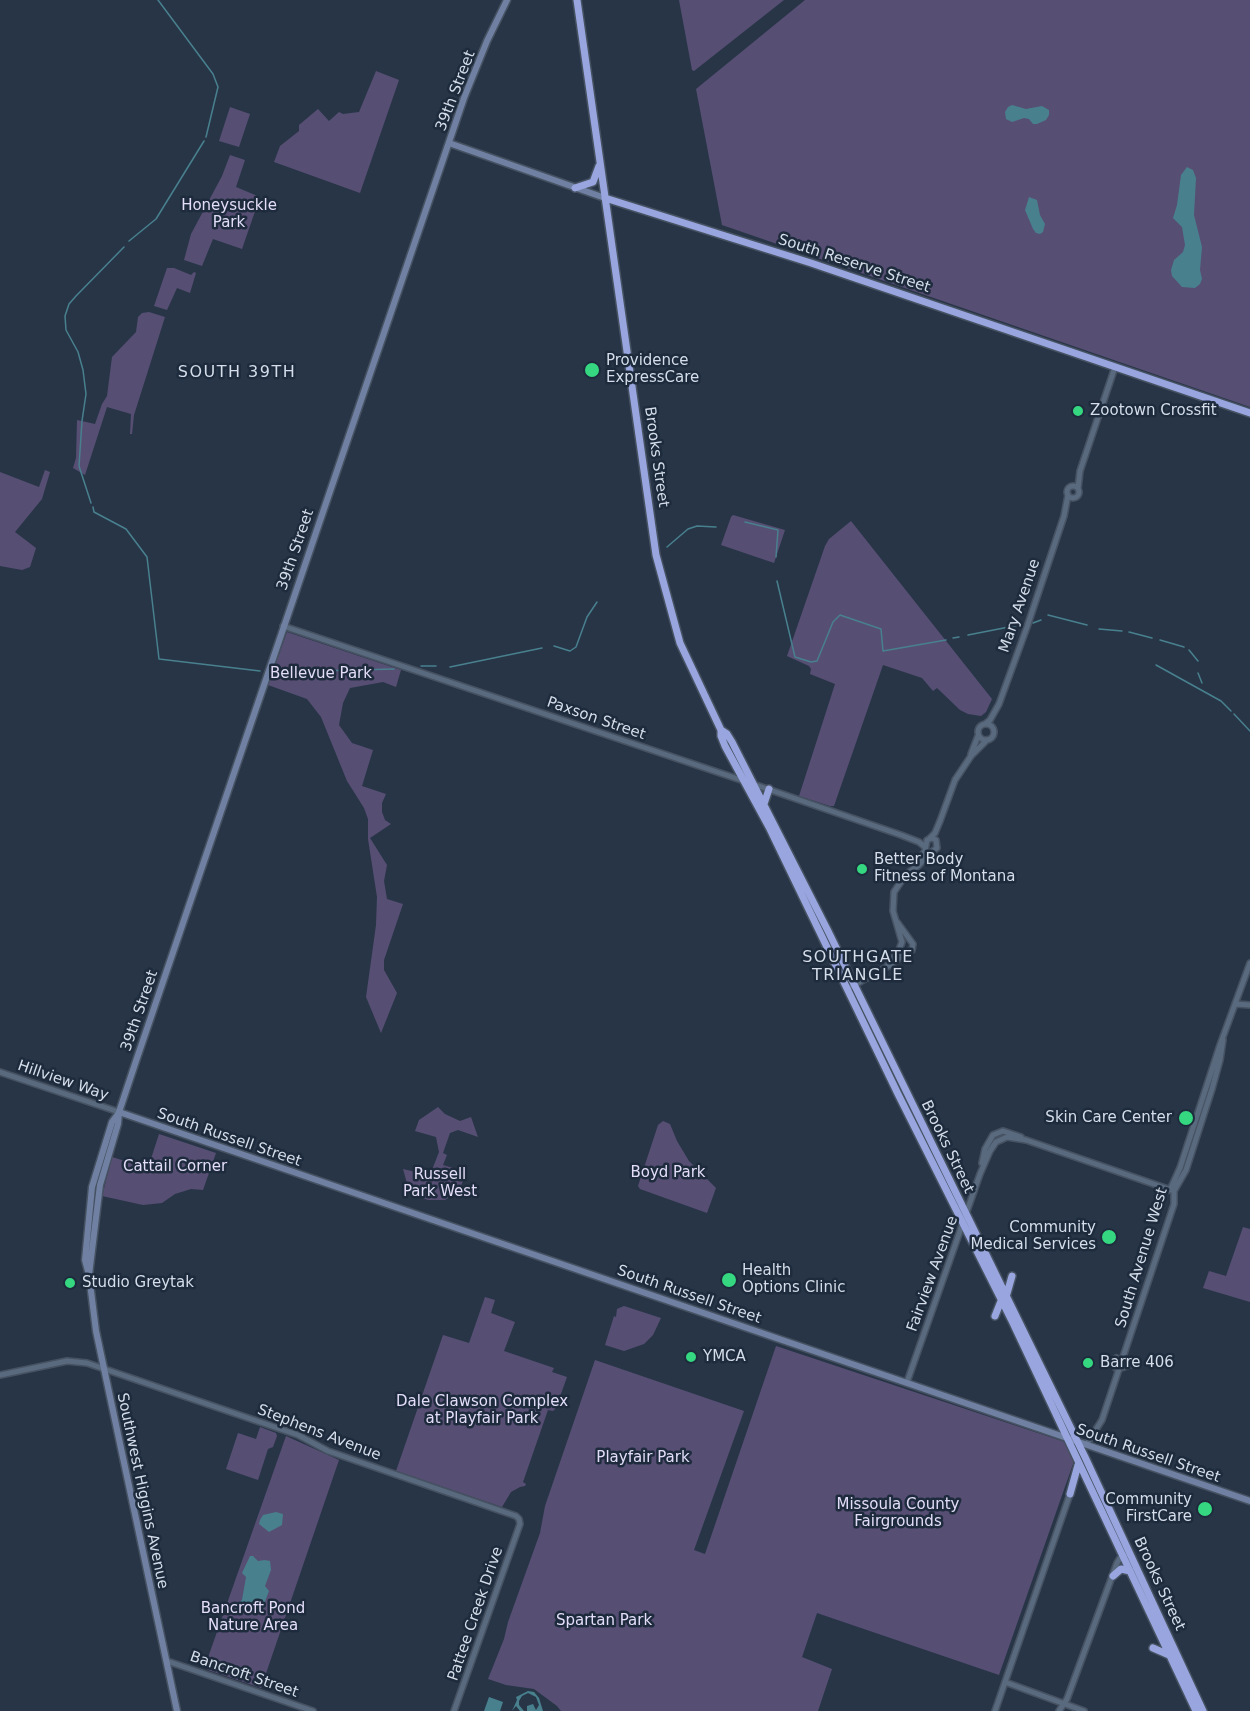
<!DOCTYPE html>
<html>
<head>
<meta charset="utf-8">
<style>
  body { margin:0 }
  canvas { display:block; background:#273547 }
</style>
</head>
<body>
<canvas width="1250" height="1711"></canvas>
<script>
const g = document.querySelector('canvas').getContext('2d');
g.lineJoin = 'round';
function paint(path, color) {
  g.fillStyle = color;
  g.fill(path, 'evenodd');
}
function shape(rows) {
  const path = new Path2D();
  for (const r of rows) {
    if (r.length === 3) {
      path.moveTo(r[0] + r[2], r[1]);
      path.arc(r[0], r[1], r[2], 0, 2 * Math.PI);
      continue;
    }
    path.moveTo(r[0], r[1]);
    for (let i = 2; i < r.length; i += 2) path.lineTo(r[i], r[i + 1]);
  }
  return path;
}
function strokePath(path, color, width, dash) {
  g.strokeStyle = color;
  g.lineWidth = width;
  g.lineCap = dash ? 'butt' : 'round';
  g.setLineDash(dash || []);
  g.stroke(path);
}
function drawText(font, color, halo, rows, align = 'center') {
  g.font = font + ' "DejaVu Sans",sans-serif';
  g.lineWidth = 5;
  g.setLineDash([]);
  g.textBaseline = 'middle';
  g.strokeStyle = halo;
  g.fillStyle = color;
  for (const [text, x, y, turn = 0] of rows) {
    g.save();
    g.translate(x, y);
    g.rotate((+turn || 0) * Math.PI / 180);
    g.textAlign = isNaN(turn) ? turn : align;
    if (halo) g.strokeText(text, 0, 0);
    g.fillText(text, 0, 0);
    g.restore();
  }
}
const green = shape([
  [679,0,784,0,694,71,692,70],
  [805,0,1250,0,1250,407,722,225,696,89],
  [376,71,399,80,360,193,274,162,280,146,299,131,299,125,318,109,329,121,339,112,343,114,359,112],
  [230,107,250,114,239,147,219,141],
  [230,155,245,160,236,187,260,197,242,249,213,239,202,266,184,260,191,234,222,176],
  [167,268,174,268,191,275,194,272,196,273,190,293,177,288,167,310,154,306],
  [149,312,165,317,134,415,132,434,130,434,131,414,107,407,85,475,73,468,76,458,77,420,95,424,102,404,107,396,112,357,136,332,138,317,142,313],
  [45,470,50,472,42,499,15,532,36,548,30,567,22,570,0,566,0,472,39,487],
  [733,515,785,530,774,563,721,545,731,517],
  [851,521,992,699,986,712,981,716,968,714,960,710,937,688,933,691,922,678,883,665,834,806,830,806,799,796,835,684,810,674,811,669,809,666,787,656,825,546,829,539],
  [287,632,401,670,396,687,383,682,350,688,343,703,339,725,352,743,373,750,362,786,386,794,382,803,382,812,385,820,391,824,370,838,387,865,384,881,387,899,403,904,384,960,384,970,397,993,381,1033,366,997,376,925,377,897,368,839,368,819,364,808,347,781,321,717,307,699,268,685],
  [438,1107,445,1114,460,1121,471,1117,478,1137,458,1130,450,1133,443,1153,447,1155,443,1165,466,1172,461,1186,455,1194,445,1200,428,1200,415,1195,408,1187,403,1169,424,1174,432,1170,439,1152,436,1137,415,1131,419,1120],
  [663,1121,670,1124,677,1141,689,1161,716,1188,707,1213,640,1189,638,1186,658,1125],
  [159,1134,216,1153,203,1190,191,1189,175,1194,162,1203,143,1205,102,1196,112,1157,148,1168],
  [1243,1227,1250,1229,1250,1302,1203,1288,1209,1271,1226,1276],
  [485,1297,495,1300,491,1313,515,1322,504,1351,554,1368,552,1372,567,1377,556,1408,553,1411,548,1410,523,1482,526,1484,525,1486,520,1487,511,1492,502,1507,396,1471,443,1335,469,1343],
  [624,1306,661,1318,653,1335,644,1344,624,1351,605,1345,614,1316,616,1317,617,1309],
  [776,1346,1065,1442,1073,1457,1073,1464,999,1675,817,1613,802,1657,832,1669,818,1711,561,1711,557,1706,534,1689,506,1685,488,1679,504,1639,508,1622,540,1533,545,1506,595,1360,744,1411,694,1550,705,1554],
  [260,1427,276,1433,277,1436,273,1447,268,1449,258,1480,226,1469,238,1433,256,1439],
  [286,1436,339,1460,261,1688,208,1670,205,1666]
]);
const water = shape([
  [1012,105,1026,109,1042,106,1049,110,1049,115,1046,120,1037,124,1033,124,1029,119,1024,118,1012,122,1006,119,1005,112,1008,107],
  [1187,167,1193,170,1196,178,1194,215,1202,247,1200,270,1202,279,1200,284,1195,288,1182,287,1172,276,1171,270,1174,260,1183,252,1185,245,1182,227,1173,218,1177,205,1181,175],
  [1029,197,1037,200,1040,215,1045,224,1043,232,1040,234,1036,233,1033,229,1025,210],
  [276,1512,283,1514,282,1525,269,1532,259,1524,260,1520,263,1515],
  [250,1556,253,1556,258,1561,265,1560,270,1561,271,1570,265,1586,269,1591,264,1604,258,1611,249,1613,239,1602,242,1600,246,1577,242,1573],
  [528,1691,534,1692,539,1698,543,1711,527,1711,527,1706,533,1704,536,1710,539,1705,536,1697,528,1693,522,1696,519,1701,519,1705,524,1711,520,1711,516,1706,512,1711,517,1700,516,1697],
  [489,1697,503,1702,500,1711,484,1711]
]);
const stream = shape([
  [158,0,213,74,218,87,206,137],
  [129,241,156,219,204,141],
  [91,503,79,466,82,421,86,394,83,370,78,352,66,330,65,316,69,304,76,296,124,247],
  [93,507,94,512,126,529,147,557,159,659,260,671],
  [745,522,778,530,776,557],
  [667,547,688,529,697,526,716,527],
  [777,581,795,657,811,662,817,661,833,622,840,615,881,629,883,651,946,640],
  [1048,615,1087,625],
  [1033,623,1041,620],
  [1099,629,1122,631],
  [1129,632,1152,638],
  [968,635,1019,625],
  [953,638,959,637],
  [1160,640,1184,647],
  [554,646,570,651,576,647,587,617,597,602],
  [1189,650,1198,661],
  [1156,665,1221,701,1231,711],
  [421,666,436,666],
  [450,667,542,648],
  [277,672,394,669],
  [1198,673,1202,683],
  [1234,714,1250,731]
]);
const tertiary = shape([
  [1073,492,6],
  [1078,488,1080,471,1115,367],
  [283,626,744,781],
  [986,732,8],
  [985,724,990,720,999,704,1027,627,1064,516,1068,495],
  [971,754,978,736],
  [753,784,901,835,919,842,925,847],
  [930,838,935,833,940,821,955,780,971,756,987,740],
  [888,965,899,950,902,942,893,911,894,892,906,874,918,866,930,853,937,848,936,840,932,838,927,840,925,851,913,869],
  [847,989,892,964,906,952,912,950,913,944,897,922],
  [1236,1004,1250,1005],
  [0,1072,119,1112],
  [982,1163,985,1149,993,1135,1003,1131,1021,1137],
  [1170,1190,1180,1168,1220,1045,1250,963],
  [1116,1358,1118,1362,1116,1368],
  [1121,1368,1133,1364],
  [0,1375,67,1361,87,1363,298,1435,328,1451,516,1516,519,1519,520,1524,454,1711],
  [907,1382,980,1174,990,1151,996,1142,1007,1137,1026,1140,1174,1191],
  [1086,1445,1102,1420,1174,1204,1174,1191,1186,1170,1212,1089,1220,1060,1223,1040],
  [167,1661,313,1711],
  [1005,1682,1084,1711],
  [995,1711,1070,1494],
  [1059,1711,1067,1699,1117,1563,1120,1558,1126,1555]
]);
const secondary = shape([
  [449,143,605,198],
  [119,1112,1250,1501],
  [118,1114,112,1122,92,1187,85,1260,89,1275,96,1331,177,1711],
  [89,1275,100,1185,118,1124,119,1112,136,1061,464,98,487,41,507,0]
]);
const trunk = shape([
  [577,0,656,555,680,643,721,730,721,736,725,746,769,827,898,1094,1013,1323,1196,1711],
  [575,188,593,182,599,166],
  [605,198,811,263,1250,413],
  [721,730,727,734,732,742,828,931,1085,1457,1203,1711],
  [764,804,769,789],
  [1006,1297,1012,1276],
  [995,1316,1001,1301],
  [1070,1494,1078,1465],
  [1113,1576,1121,1569,1130,1571],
  [1153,1648,1169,1655]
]);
const markers = [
  [592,370,8,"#35d881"],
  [1078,411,6,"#35d881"],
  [862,869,6,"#35d881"],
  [1186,1118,8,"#35d881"],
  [1109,1237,8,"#35d881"],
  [729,1280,8,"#35d881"],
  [70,1283,6,"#35d881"],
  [691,1357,6,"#35d881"],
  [1088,1363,6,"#35d881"],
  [1205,1509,8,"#35d881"]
];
const streetNames = [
  ["39th Street",456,91,-69],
  ["South Reserve Street",854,264,18],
  ["Brooks Street",656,457,82],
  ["39th Street",296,550,-71],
  ["Mary Avenue",1020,606,-71],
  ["Paxson Street",596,719,19],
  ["39th Street",140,1011,-71],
  ["Hillview Way",63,1081,19],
  ["South Russell Street",229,1138,19],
  ["Brooks Street",947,1147,64],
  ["South Avenue West",1142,1258,-73],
  ["Fairview Avenue",933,1274,-70],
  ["South Russell Street",689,1295,19],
  ["Stephens Avenue",319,1433,21],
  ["South Russell Street",1148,1454,19],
  ["Southwest Higgins Avenue",142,1491,78],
  ["Brooks Street",1159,1584,65],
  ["Pattee Creek Drive",476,1614,-71],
  ["Bancroft Street",244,1675,19]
];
const parkNames = [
  ["Honeysuckle",229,206],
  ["Park",229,223],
  ["Bellevue Park",321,674],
  ["Cattail Corner",175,1167],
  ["Boyd Park",668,1173],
  ["Russell",440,1175],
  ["Park West",440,1192],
  ["Dale Clawson Complex",482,1402],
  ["at Playfair Park",482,1419],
  ["Playfair Park",643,1458],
  ["Missoula County",898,1505],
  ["Fairgrounds",898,1522],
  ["Bancroft Pond",253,1609],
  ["Nature Area",253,1626],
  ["Spartan Park",604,1621]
];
const poiNames = [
  ["Providence",606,361],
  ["ExpressCare",606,378],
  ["Zootown Crossfit",1090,411],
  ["Better Body",874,860],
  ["Fitness of Montana",874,877],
  ["Skin Care Center",1172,1118,"right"],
  ["Community",1096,1228,"right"],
  ["Medical Services",1096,1245,"right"],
  ["Health",742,1271],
  ["Options Clinic",742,1288],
  ["Studio Greytak",82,1283],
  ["YMCA",703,1357],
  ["Barre 406",1100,1363],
  ["Community",1192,1500,"right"],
  ["FirstCare",1192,1517,"right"]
];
const neighbourhoodNames = [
  ["SOUTH 39TH",237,373],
  ["SOUTHGATE",858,958],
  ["TRIANGLE",858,976]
];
paint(green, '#574e73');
paint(water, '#48808e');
strokePath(stream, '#48808e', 1.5);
strokePath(tertiary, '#465262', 8);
strokePath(secondary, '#465262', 9);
strokePath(trunk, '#465262', 10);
strokePath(tertiary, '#59697e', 5);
strokePath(secondary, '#7080a2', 6);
strokePath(trunk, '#98a5de', 7);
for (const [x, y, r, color] of markers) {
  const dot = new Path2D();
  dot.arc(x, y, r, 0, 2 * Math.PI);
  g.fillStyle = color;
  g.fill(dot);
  strokePath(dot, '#1d2b3d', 2);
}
drawText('15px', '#d4dde9', '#1d2b3d', streetNames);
drawText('15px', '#e3ddf9', '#1d2b3d', parkNames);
drawText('15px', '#d4dde9', '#1d2b3d', poiNames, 'left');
g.letterSpacing = '1.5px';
drawText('16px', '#d4dde9', '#1d2b3d', neighbourhoodNames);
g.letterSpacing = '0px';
</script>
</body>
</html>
